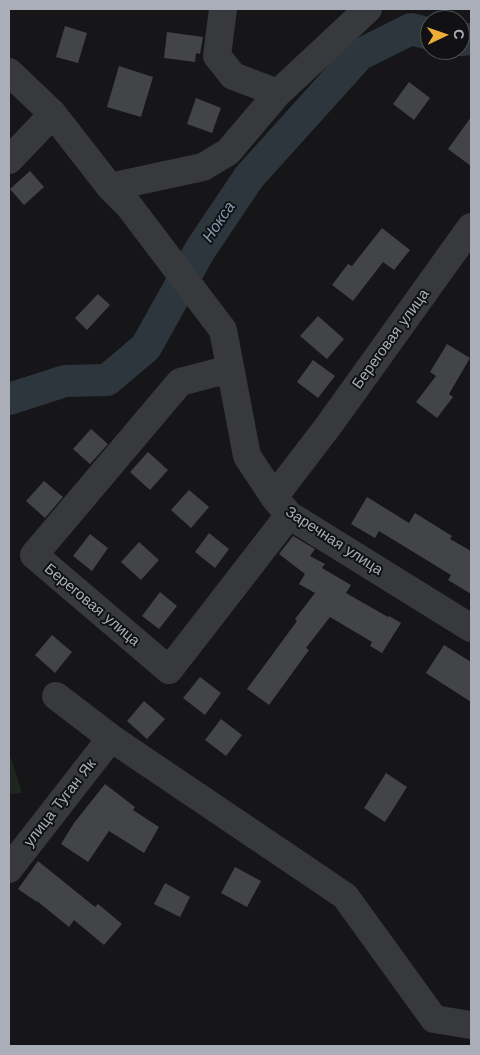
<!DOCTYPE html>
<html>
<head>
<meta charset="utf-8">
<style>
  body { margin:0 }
  #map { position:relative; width:480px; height:1055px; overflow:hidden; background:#161618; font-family:"Work Sans",sans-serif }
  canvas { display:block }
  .frame { position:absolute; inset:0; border:10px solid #a9aeb8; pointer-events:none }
  .north { position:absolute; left:420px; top:10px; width:50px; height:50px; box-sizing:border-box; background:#111113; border:1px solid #4e5055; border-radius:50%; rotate:87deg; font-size:14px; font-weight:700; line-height:20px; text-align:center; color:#a9aeb8 }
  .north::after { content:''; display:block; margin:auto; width:18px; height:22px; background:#eeac38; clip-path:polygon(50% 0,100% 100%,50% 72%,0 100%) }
</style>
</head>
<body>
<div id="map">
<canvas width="480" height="1055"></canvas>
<div class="frame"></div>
<div class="north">С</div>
</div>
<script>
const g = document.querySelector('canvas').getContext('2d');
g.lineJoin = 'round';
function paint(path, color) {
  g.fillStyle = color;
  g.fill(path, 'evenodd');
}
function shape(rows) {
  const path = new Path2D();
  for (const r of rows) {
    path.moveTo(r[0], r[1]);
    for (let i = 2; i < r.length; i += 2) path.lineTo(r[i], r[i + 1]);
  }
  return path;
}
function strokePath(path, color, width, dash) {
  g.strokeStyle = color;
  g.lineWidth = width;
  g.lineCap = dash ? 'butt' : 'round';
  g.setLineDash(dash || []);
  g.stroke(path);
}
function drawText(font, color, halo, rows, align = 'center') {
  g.font = font + ' "Work Sans",sans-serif';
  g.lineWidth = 4;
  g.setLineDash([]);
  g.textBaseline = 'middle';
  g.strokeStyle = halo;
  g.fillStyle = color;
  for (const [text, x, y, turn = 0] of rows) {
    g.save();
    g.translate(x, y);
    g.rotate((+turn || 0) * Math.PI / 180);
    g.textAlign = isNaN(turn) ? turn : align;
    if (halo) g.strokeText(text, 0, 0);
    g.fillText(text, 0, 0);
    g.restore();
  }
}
const green = shape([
  [9,752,22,793,9,794]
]);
const river = shape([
  [460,40,471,39],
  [9,399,65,381,107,380,146,347,200,250,249,177,359,55,411,29,430,34]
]);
const building = shape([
  [65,26,87,33,78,63,56,57],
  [167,32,203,37,200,54,196,53,195,62,164,58],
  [119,66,153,77,141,117,107,107],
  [409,82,430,98,414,120,393,104],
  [196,98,221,108,212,133,187,124],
  [471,117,471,166,448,149],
  [30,171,44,187,24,205,10,189],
  [382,228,410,250,394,270,383,262,353,301,332,285,348,264,352,266],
  [98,294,110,305,87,330,75,318],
  [318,316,344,339,327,359,300,336],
  [447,344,470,358,449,394,453,397,437,418,416,402,436,376,430,372],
  [313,360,335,376,318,398,297,382],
  [91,429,108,444,90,464,73,449],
  [148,452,168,470,150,490,130,472],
  [44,481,63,497,45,518,26,501],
  [189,490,209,507,191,528,171,510],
  [367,497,409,523,415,513,452,536,450,539,471,551,471,594,448,580,451,575,379,531,375,538,351,524],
  [209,533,229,549,215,568,195,552],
  [90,534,108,548,92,571,73,556],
  [293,536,315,549,310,556,325,564,322,568,351,585,346,593,388,617,389,616,401,623,382,653,370,646,372,642,330,617,306,648,309,650,269,705,247,689,297,621,295,619,315,593,299,584,305,574,279,554],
  [139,542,159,560,141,580,121,562],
  [160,592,177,606,159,629,142,616],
  [52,635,72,652,55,673,35,655],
  [444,645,471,662,471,702,426,673],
  [200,677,221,693,205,715,183,698],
  [144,701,165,719,147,739,127,721],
  [221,719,242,735,226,756,205,740],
  [386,773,407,787,385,822,364,808],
  [105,784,135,807,133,810,159,827,144,853,109,831,88,862,61,844,74,823],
  [38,861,95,907,98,904,122,924,104,945,74,920,69,927,37,901,37,902,18,889],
  [235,867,261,881,247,907,221,893],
  [165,883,190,897,180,917,154,904]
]);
const minor = shape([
  [223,9,217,56,233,76,278,93],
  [9,72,53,114,110,187,129,206,223,330,247,456,274,497,289,515,471,628],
  [9,160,53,114],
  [110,187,203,167,228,152,278,93,368,9],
  [230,369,180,382,34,555,169,670,289,515],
  [274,497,329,425,471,227],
  [56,696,111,738,345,896,434,1019,471,1025],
  [9,869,111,738]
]);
const streetNames = [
  ["Береговая улица",391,339,-54],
  ["Заречная улица",334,541,33],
  ["Береговая улица",92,605,40],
  ["улица Туган Як",60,803,-52]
];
const waterNames = [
  ["Нокса",219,222,-56]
];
paint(green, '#1e261f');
strokePath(river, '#2d363c', 32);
paint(building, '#434448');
strokePath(minor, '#37393d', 28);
drawText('15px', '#a9aeb8', '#111113', streetNames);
drawText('italic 16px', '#809cb2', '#111113', waterNames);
</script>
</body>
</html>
